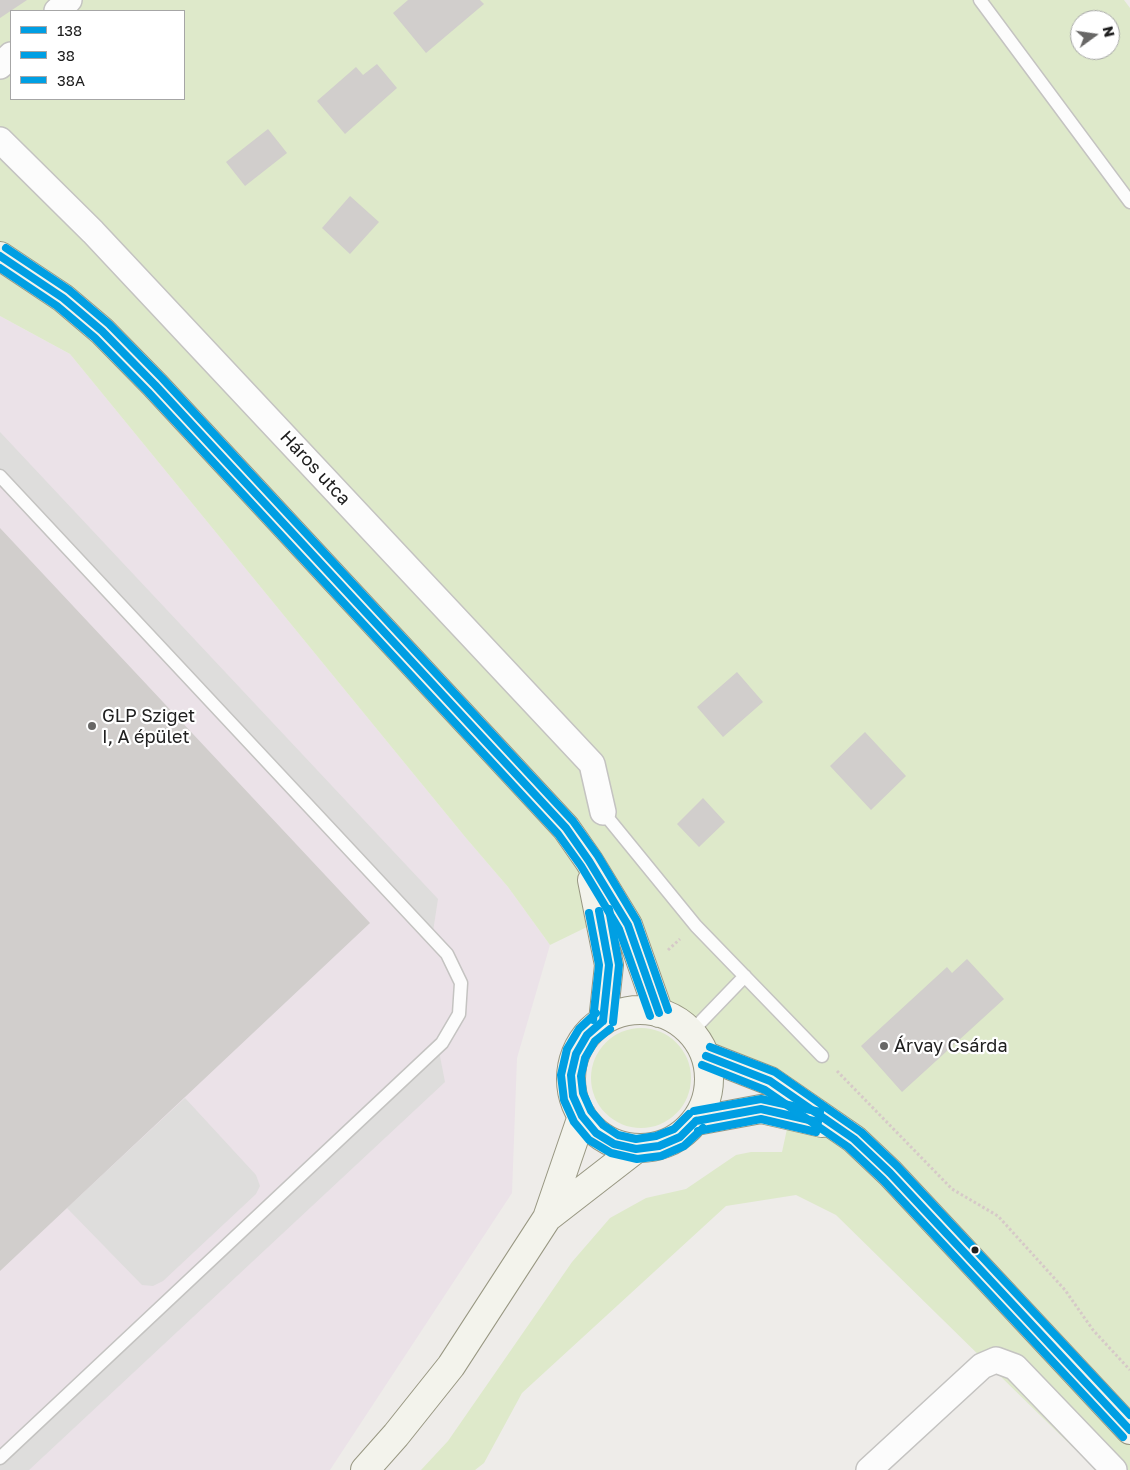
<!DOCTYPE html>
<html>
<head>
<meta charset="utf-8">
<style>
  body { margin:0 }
  #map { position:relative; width:1130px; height:1470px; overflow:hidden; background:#eeece9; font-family:"Golos Text",sans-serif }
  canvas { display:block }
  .legend { position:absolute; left:10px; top:10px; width:175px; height:90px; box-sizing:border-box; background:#fff; border:1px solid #a6a6a6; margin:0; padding:6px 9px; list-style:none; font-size:15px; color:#202020 }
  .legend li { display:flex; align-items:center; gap:10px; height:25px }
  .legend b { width:25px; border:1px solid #a6a6a6 }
  .north { position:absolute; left:1070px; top:10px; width:50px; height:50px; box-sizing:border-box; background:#fff; border:1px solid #a6a6a6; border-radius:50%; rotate:76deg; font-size:14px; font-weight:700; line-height:20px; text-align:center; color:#202020 }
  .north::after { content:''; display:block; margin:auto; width:18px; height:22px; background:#686766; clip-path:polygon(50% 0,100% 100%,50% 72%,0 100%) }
</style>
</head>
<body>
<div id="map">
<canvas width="1130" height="1470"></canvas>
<ul class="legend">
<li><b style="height:6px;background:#009ee3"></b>138</li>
<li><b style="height:6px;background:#009fe3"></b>38</li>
<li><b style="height:6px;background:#009fe3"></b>38A</li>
</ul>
<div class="north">N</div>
</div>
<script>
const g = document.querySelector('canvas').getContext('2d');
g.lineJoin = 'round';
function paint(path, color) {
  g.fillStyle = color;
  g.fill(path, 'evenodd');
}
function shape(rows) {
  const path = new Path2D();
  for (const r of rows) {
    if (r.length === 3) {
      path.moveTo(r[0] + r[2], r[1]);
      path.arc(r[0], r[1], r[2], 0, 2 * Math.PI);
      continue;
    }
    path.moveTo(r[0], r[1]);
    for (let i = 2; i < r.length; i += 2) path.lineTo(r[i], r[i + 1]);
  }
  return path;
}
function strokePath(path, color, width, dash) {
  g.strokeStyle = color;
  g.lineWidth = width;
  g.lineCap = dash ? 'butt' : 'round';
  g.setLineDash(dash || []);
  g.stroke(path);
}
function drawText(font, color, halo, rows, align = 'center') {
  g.font = font + ' "Golos Text",sans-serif';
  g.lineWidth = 4.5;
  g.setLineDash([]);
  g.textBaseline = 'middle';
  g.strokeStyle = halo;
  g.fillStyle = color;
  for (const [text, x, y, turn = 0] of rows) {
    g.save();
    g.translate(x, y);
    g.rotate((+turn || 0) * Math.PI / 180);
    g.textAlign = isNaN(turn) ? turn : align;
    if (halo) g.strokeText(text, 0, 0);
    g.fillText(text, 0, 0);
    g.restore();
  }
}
const industrial = shape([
  [0,316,70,354,466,838,508,887,550,945,517,1058,512,1193,330,1470,0,1470]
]);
const grass = shape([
  [0,0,1124,0,1130,8,1130,1470,1096,1470,836,1215,796,1195,726,1206,522,1393,484,1463,475,1470,421,1470,448,1441,572,1262,610,1218,646,1198,686,1189,736,1155,751,1152,782,1152,795,1092,724,1062,662,995,632,905,550,945,508,887,466,838,70,354,0,316],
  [11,11,184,11,184,99,11,99],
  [1080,20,1110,20,1110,50,1080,50],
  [641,1078,50]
]);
const parking = shape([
  [0,432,438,899,432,938,0,476],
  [438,1046,445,1082,29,1470,0,1470,0,1457],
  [185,1098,256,1175,260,1186,256,1194,163,1281,153,1286,142,1285,67,1208]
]);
const building = shape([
  [0,0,27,0,0,18],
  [408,0,480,0,484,4,426,53,393,13],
  [377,64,397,88,345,134,317,101,356,67,363,75],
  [268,129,287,153,245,186,226,162],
  [350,196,379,222,350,254,322,228],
  [0,528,370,923,0,1271],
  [737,672,763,702,723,737,697,707],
  [865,732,906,776,871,810,830,766],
  [703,798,725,822,699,847,677,824],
  [967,959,1004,999,902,1092,861,1046,947,967,952,973]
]);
const path = shape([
  [668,950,680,939],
  [837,1071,952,1189,998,1216,1065,1290,1093,1330,1130,1370]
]);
const service = shape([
  [980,0,1130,202],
  [0,476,447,954,461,983,459,1014,442,1043,0,1458],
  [603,812,696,926,822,1056],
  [691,1032,745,976]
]);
const minor = shape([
  [57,11,69,0],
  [0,66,11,55],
  [0,140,93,232,592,764,603,812],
  [869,1470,982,1366,996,1360,1015,1367,1114,1470]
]);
const secondary = shape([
  [0,256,63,298,102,331,155,385,566,828,589,861,628,925,659,1013],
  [592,880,609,965,603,1021],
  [640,1079,69],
  [706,1056,770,1081,854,1139,890,1173,1130,1430],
  [696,1121,761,1109,822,1123],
  [547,1218,636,1149],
  [365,1470,396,1435,451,1366,547,1218,582,1116]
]);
const bus1 = shape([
  [0,256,63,298,102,331,155,385,566,828,589,861,628,925,659,1013],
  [599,911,609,965,603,1021],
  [603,1021,587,1035,576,1054,571,1075,573,1096,582,1116,596,1133,614,1144,636,1149,659,1146,680,1137,696,1121],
  [706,1056,770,1081,854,1139,890,1173,1130,1430],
  [696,1121,761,1109,818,1122]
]);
const bus2 = shape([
  [0,268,57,306,95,338,148,392,558,834,581,866,619,929,650,1016],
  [589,913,599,965,593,1020],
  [596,1013,579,1029,567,1049,561,1075,564,1100,574,1122,589,1140,611,1153,637,1159,661,1156,684,1146,703,1128],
  [702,1065,765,1090,848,1147,883,1180,1123,1437],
  [698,1131,761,1119,816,1132]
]);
const bus3 = shape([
  [6,248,69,290,109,324,162,378,573,821,598,856,637,921,668,1010],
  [609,909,619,965,613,1022],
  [610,1029,595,1041,585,1058,581,1076,583,1093,591,1111,603,1125,618,1135,636,1139,656,1136,674,1129,689,1114],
  [710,1047,775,1072,861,1132,897,1166,1130,1415],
  [694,1111,761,1099,820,1112]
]);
const markers = [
  [92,726,5,"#686766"],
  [884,1046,5,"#686766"],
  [975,1250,4.5,"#202020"]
];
const streetNames = [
  ["Háros utca",315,468,47]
];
const poiNames = [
  ["GLP Sziget",102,716],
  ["I, A épület",102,737],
  ["Árvay Csárda",894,1046]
];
paint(industrial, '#ebe2e8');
paint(grass, '#dee9ca');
paint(parking, '#dedddc');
paint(building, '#d1cecc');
strokePath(service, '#c4c3c1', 15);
strokePath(minor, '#c4c3c1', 28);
strokePath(secondary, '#989782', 30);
strokePath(path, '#d6c9c8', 3, [2.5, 2.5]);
strokePath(service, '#fcfcfc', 12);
strokePath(minor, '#fcfcfc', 25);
strokePath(secondary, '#f3f3ec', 28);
strokePath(bus1, '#009ee3', 8);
strokePath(bus2, '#009fe3', 8);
strokePath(bus3, '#009fe3', 8);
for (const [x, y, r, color] of markers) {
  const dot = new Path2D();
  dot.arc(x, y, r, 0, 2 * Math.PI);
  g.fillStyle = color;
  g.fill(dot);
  strokePath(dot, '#fff', 2);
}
drawText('18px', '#202020', '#fff', streetNames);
drawText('18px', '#202020', '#fff', poiNames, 'left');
</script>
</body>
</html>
